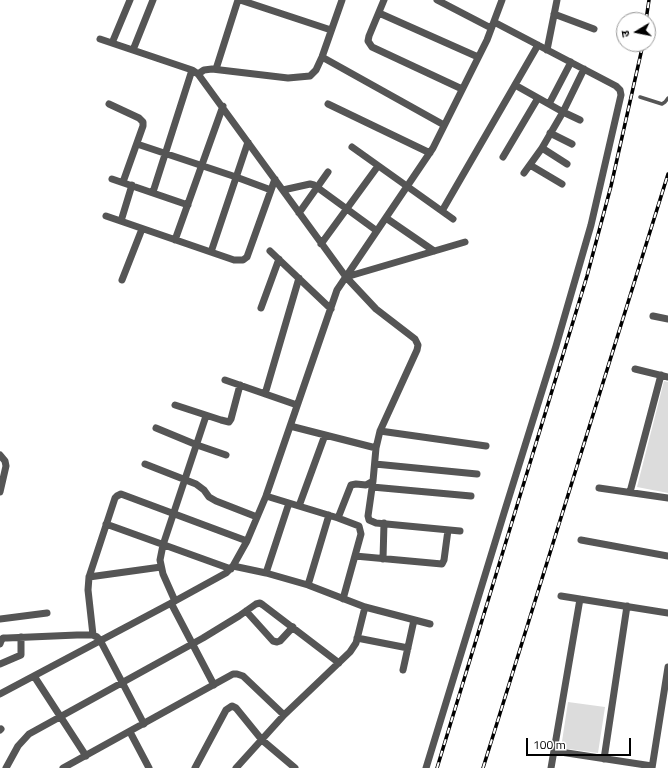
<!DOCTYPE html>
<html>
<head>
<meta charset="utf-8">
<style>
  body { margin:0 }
  #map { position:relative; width:668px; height:768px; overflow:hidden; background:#fff; font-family:"Titillium Web","Noto Sans Devanagari",sans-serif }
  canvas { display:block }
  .north { position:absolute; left:616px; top:12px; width:40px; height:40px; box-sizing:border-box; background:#fff; border:1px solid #999; border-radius:50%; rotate:260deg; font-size:11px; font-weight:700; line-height:16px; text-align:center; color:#000 }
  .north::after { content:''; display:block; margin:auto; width:14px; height:18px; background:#000; clip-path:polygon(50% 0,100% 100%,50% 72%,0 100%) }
  .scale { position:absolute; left:526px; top:738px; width:105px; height:18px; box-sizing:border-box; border:2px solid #000; border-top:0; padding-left:5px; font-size:12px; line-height:14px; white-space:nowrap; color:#000; -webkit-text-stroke:3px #fff; paint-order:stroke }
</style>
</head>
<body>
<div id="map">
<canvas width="668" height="768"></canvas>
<div class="north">उ</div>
<div class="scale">100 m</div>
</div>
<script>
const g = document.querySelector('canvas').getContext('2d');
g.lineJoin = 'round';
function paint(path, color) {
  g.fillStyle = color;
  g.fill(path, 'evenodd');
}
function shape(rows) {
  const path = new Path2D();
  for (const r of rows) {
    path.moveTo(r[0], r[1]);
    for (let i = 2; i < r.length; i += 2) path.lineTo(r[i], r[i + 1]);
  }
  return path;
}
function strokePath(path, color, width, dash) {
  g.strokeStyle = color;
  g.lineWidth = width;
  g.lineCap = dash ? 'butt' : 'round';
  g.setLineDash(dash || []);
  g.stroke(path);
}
const green = shape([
  [664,381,668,382,668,493,637,487],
  [568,702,605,707,598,753,561,748]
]);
const service = shape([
  [640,97,662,104,665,102,668,98]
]);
const minor = shape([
  [240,0,331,30],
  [384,0,369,36,368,41,372,47,462,89],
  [437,0,491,28],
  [379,13,478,57],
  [554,14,594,29],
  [100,39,192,70,198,74,346,277,376,309,415,339,418,345,417,350,380,431,376,448,373,481,366,485,356,484,351,485,338,518],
  [112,43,130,0],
  [133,50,153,0],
  [547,50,557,0],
  [322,57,444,125],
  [216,69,238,0],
  [198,74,204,70,212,69,288,78,310,76,316,70,322,57,342,0],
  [515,85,563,112,580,120],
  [109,104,139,118,143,122,143,126,123,182],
  [328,104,430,153],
  [549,104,571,62],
  [550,133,572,144],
  [137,144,236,177,271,190],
  [352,147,453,219],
  [542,148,567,164],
  [503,157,538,98],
  [530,165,562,184],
  [524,173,542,148,563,112,584,69],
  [112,179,188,205],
  [283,190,310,184,314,185,377,231],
  [153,192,192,70],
  [442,211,538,45],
  [299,213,328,172],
  [106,216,234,260,243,260,247,257,275,179],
  [386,218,434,251],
  [121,221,132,185],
  [175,240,223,106],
  [321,244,378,166],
  [270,251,331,309],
  [211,252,248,142],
  [346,277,465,242],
  [122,280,142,229],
  [261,308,279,259],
  [653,316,668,319],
  [635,369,668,377],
  [225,380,297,405],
  [265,394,299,278],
  [175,405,221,420,229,422,231,419,240,385],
  [290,426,376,448],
  [156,428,197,445,226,455],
  [380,431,486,446],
  [0,455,5,461,6,466,0,492],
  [145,464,196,484,204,490,209,497,216,501,257,517],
  [375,464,477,474],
  [373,481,368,516,369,520,376,523,460,531],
  [372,487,471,496],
  [599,488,668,498],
  [630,492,661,375],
  [266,496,338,518,359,526,361,534,343,599],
  [299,506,325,435],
  [106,524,231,569],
  [581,540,668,556],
  [355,556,442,564,444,560,448,530],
  [383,559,384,523],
  [233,566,266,573,308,585,365,607,430,624],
  [266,573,289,503],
  [89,577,161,567],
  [308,585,329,515],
  [561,596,668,613],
  [175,601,163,574,160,560,163,545,206,416],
  [171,603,214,685],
  [246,611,273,641,277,642,280,641,293,627],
  [0,619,47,613],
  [93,635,88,590,89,577,115,498,117,496,121,494,247,541],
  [357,638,408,648],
  [0,644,1,641,3,638,7,638,77,635,93,635,97,637,100,640,144,724],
  [0,664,21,655,21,637],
  [403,670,414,620],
  [34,676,86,756],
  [0,694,175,601,226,573,233,566,247,541,266,496,337,290,433,148,487,40,502,0],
  [284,715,350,652,356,643,365,607],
  [0,730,1,729],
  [130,732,149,768],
  [554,751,652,766],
  [604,759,627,606],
  [6,768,18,746,29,734,203,638,239,616,256,604,260,603,263,605,339,663],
  [63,768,233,674,237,674,243,676,284,715,236,768],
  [195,768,226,710,232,706,236,708,262,740,295,768],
  [426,768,504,513,556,346,591,225,621,95,620,90,616,86,494,22],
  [551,768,580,599],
  [652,768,668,667]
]);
const rail = shape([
  [646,20,649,0],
  [437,768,587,276,611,186,643,44],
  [483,768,668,174]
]);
paint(green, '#dcdcdc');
strokePath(service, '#555', 3.5);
strokePath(minor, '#555', 7);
strokePath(rail, '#000', 3.5);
strokePath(rail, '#fff', 2, [6]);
</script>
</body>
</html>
